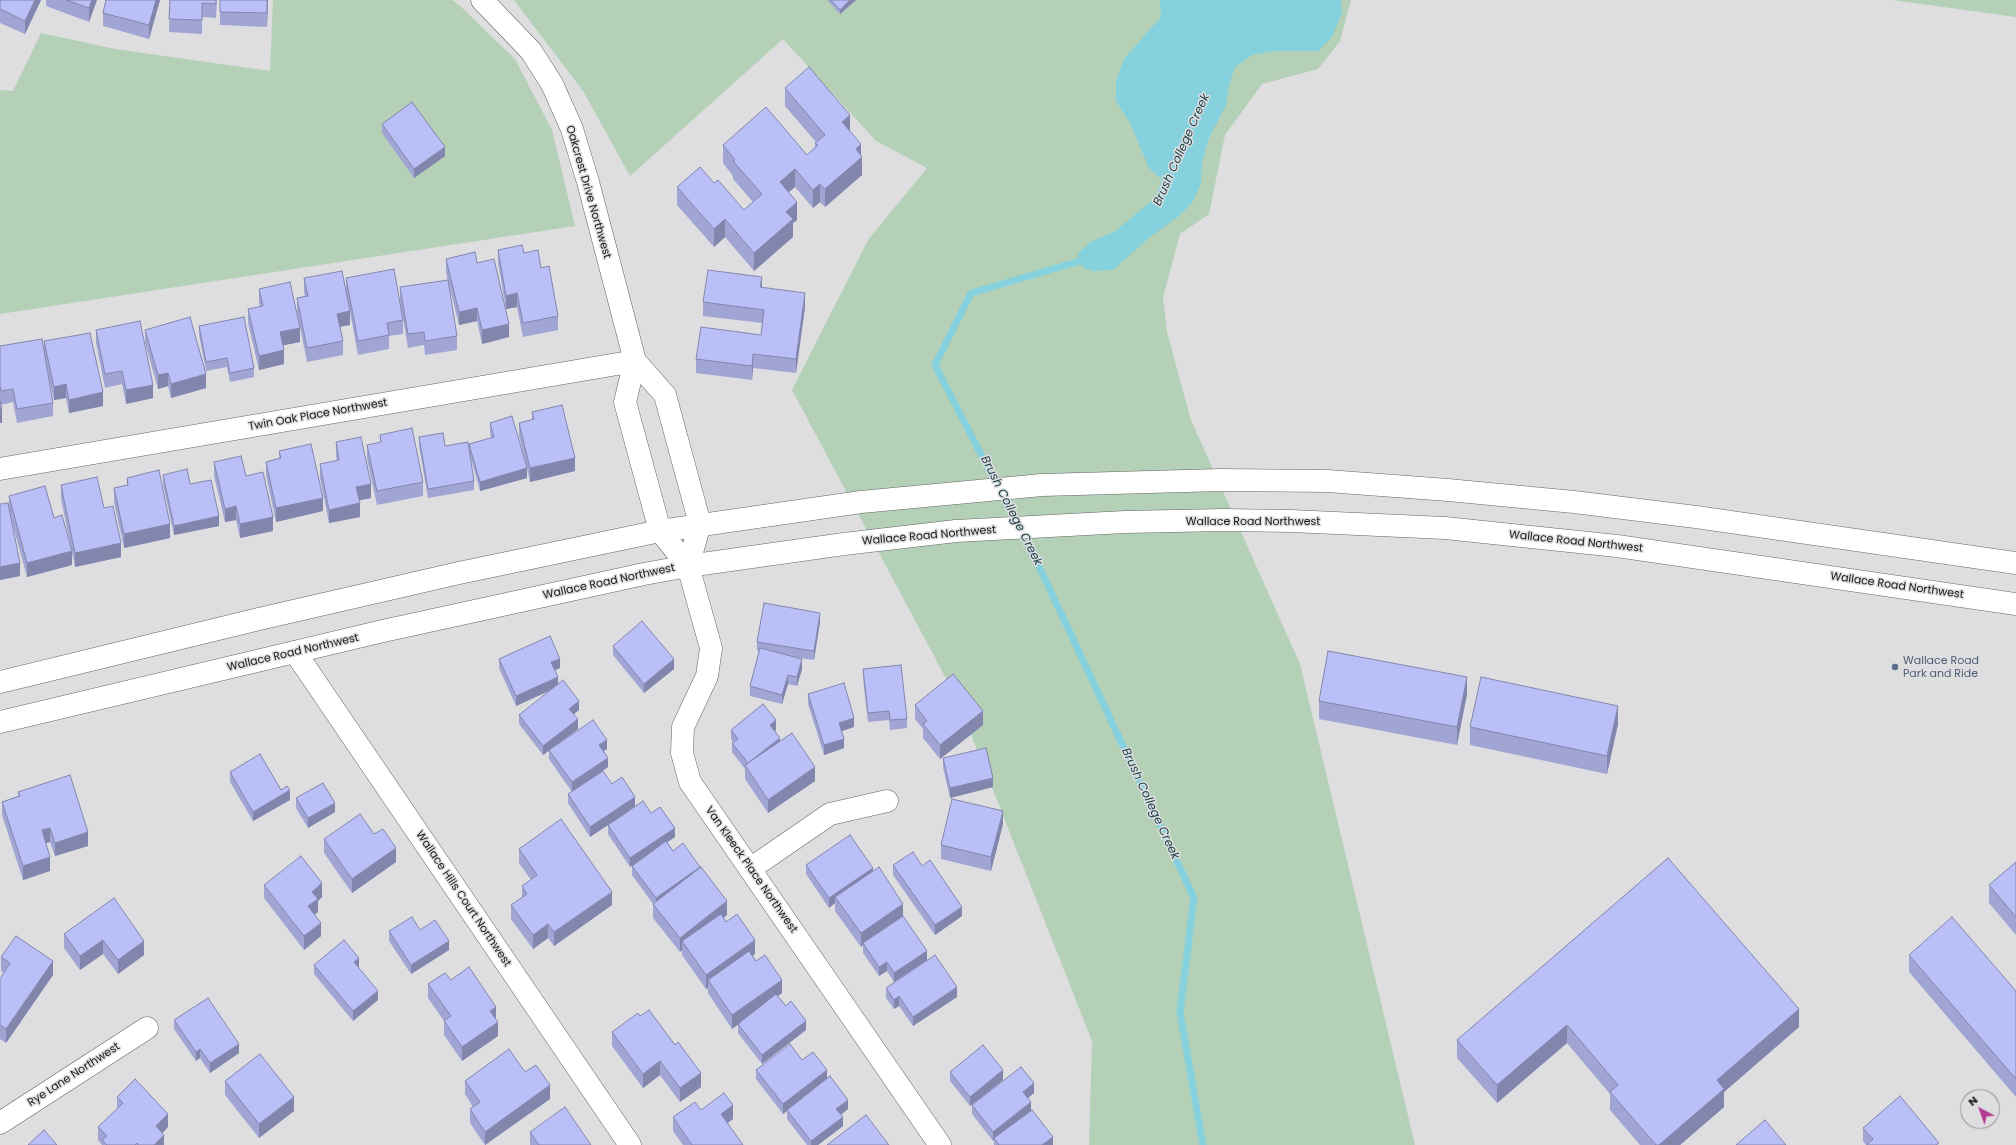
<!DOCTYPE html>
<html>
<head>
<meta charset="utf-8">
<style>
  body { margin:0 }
  #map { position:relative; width:2016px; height:1145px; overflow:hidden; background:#dedee0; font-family:Poppins,sans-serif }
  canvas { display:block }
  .north { position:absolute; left:1960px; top:1089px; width:40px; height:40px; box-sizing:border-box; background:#dedee0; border:1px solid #8e8e90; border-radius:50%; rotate:319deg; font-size:11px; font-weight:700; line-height:16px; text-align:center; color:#161617 }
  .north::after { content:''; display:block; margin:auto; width:14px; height:18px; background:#b23b92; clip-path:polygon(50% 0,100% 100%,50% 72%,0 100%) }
</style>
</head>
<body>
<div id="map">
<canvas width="2016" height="1145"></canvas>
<div class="north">N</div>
</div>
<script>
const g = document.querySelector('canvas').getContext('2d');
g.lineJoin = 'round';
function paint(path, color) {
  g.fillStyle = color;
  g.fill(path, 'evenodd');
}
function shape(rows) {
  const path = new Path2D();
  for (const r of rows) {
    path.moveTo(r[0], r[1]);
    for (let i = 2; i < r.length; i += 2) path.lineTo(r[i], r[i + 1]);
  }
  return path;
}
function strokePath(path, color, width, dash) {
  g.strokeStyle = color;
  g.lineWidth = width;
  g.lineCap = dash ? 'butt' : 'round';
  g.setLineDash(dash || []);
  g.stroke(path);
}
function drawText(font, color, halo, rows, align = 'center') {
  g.font = font + ' Poppins,sans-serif';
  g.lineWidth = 3;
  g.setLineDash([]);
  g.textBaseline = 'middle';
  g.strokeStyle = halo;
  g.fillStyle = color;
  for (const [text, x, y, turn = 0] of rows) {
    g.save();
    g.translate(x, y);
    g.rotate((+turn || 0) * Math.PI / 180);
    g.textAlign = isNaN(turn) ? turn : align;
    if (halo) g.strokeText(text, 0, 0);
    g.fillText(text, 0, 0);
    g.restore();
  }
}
const green = shape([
  [273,0,452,0,458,4,515,59,552,130,575,226,0,314,0,90,13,91,41,33,115,49,270,71],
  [514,0,1351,0,1340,41,1318,69,1262,84,1225,135,1209,214,1180,234,1163,298,1167,332,1191,420,1300,664,1415,1145,1089,1145,1092,1041,957,699,792,390,868,240,927,168,876,141,783,39,630,176,583,91],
  [1892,0,2016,0,2016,17]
]);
const water = shape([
  [1160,0,1341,0,1342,12,1332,37,1318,51,1275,51,1252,55,1235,67,1229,85,1226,105,1208,140,1202,164,1201,184,1192,203,1179,216,1150,237,1113,270,1093,271,1082,267,1077,255,1090,242,1114,232,1154,199,1162,180,1149,168,1130,123,1116,101,1116,81,1124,59,1161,17]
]);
const stream = shape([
  [1087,259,971,293,935,365,1045,579,1194,898,1180,1012,1203,1145]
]);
const minor = shape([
  [482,0,531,51,552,84,572,129,588,182,635,361,665,395,700,524,688,566],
  [635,361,625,402,660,531,688,566,711,648,707,676,683,727,682,753,690,782,940,1145],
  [0,469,635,361],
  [295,652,630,1145],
  [750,869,830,814,887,801],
  [0,1123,147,1028]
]);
const primary = shape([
  [0,682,259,619,459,573,660,531,861,502,1042,485,1221,480,1327,481,1448,490,1574,502,1696,517,2016,563],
  [0,722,383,631,644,574,688,566,844,544,956,531,1125,522,1224,520,1291,521,1445,528,1617,546,2016,604]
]);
const wall = shape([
  [0,0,41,0,25,34,0,23],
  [46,0,97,0,89,22,46,6],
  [160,0,149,39,103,26,103,13],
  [170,0,217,0,216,18,202,17,202,34,169,32],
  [268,0,267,27,220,25,220,12],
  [827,0,856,0,840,14],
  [785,88,850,131,861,156,862,175,825,207,820,202,813,208,795,187,788,192,797,220,793,223,793,237,754,271,725,237,714,247,677,205,677,187,714,183,744,210,753,202,733,179,733,176,723,163,723,145,807,155,815,147,815,143,816,142,785,106],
  [382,124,445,156,414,178,382,133],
  [498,250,524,253,541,268,558,316,558,330,523,337,517,307,506,309,498,263],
  [446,259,477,263,509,337,482,344,477,321,459,325,446,273],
  [304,278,346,292,346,278,403,320,403,334,389,336,389,349,358,355,350,312,350,325,340,327,343,341,343,355,307,362,297,312,297,298,305,297,304,292],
  [400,287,457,336,457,350,425,355,424,345,408,348,400,301],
  [762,287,805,307,796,373,753,368,752,380,696,373,696,359,761,335,762,323,703,316,703,302],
  [259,289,300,342,283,345,284,364,259,370,248,323,248,309,260,307,259,303],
  [199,326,254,368,254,377,230,382,227,367,206,371,199,335],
  [96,330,153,398,126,404,122,384,105,388,96,343],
  [145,330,206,388,171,398,168,386,158,389,145,343],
  [44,341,103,406,69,413,66,398,54,400,47,370,53,403,53,416,17,423,13,402,1,405,0,400,0,346,44,352],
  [532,412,575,471,530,482,527,468,527,478,480,491,470,455,474,481,474,490,428,498,419,446,419,437,445,446,469,453,469,444,491,438,490,432,490,423,527,468,519,436,519,423,532,420],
  [380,435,423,482,423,496,377,505,367,459,367,445,380,443],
  [336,442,371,498,359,500,360,517,329,523,320,478,320,464,337,461,336,456],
  [279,451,323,511,276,522,266,475,266,462,279,459],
  [214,462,246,476,273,531,240,538,236,520,225,522,214,476],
  [163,475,190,484,219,526,174,535,163,484],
  [127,478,170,538,124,548,114,502,114,488,127,485],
  [61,485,104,508,121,557,75,567,61,499],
  [9,496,54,518,72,565,27,577,11,518,20,576,0,580,0,504,9,507],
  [820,622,814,660,791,657,802,669,797,686,788,684,782,704,750,696,750,686,759,651,757,651,757,642],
  [613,646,674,669,644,693,613,655],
  [499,659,560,668,554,670,558,685,579,710,574,714,578,729,553,747,607,749,604,751,608,767,574,790,612,784,635,807,651,813,675,837,667,842,673,851,727,915,724,918,726,922,755,954,753,956,756,961,782,993,778,996,806,1030,762,1064,738,1033,738,1024,732,1029,708,993,708,988,706,989,682,955,682,950,680,952,653,918,653,904,632,875,632,866,641,859,630,867,608,834,608,825,590,837,568,803,568,794,572,792,549,759,549,751,543,755,519,724,519,715,552,689,516,706,499,668],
  [863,669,907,719,907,728,890,730,889,720,868,722,863,678],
  [808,694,854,727,842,731,844,748,824,755,808,704],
  [1467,694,1457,745,1319,719,1319,701],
  [915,705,983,725,940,759,923,738,923,729,915,719],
  [1618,724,1607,774,1470,745,1470,727],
  [731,730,776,730,775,731,780,741,815,781,768,813,745,779,745,769,732,752,732,743,733,742,731,739],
  [943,758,993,787,950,798,943,767],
  [230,772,290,800,253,821,230,782],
  [18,792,88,846,55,856,50,842,46,843,50,871,23,880,2,815,2,802,18,796],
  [296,798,335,812,308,828,296,808],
  [1003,824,991,871,941,859,941,845],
  [374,834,396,862,352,893,324,853,324,839],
  [519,849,612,905,554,946,548,938,533,949,511,919,511,905,522,898,522,886,531,880,519,863],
  [1668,858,1799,1027,1724,1092,1724,1107,1680,1145,1640,1145,1610,1110,1610,1094,1567,1043,1497,1103,1457,1058,1457,1040],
  [2016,862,2016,935,1989,903,1989,885],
  [806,865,873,871,903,916,927,960,894,982,887,971,879,976,863,953,863,945,861,947,835,911,835,903,829,908,806,874],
  [893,865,922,866,962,916,935,935,893,875],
  [264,885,322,897,318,901,318,912,315,914,321,936,304,950,264,898],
  [114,898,144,955,118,974,103,954,80,970,64,948,64,934],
  [389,931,449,950,411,974,389,941],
  [1909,955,2016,991,2016,1097,1909,972],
  [1,957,53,975,6,1043,0,1039,0,979,4,973,1,971],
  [314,965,359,967,359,968,378,1000,353,1021,314,974],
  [451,980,498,1036,462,1061,444,1035,444,1021,428,998,428,984],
  [886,988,957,997,913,1026,899,1006,894,1009,886,998],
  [640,1016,675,1045,701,1087,680,1102,660,1075,643,1088,612,1046,612,1032],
  [174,1020,239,1053,210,1073,200,1058,196,1061,174,1029],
  [802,1060,827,1079,848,1109,841,1115,843,1126,818,1145,807,1145,787,1119,787,1111,783,1114,756,1079,756,1070],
  [525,1072,550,1099,485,1145,470,1123,470,1109,473,1107,465,1094,465,1081],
  [950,1072,1003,1080,970,1106,950,1081],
  [225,1081,294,1111,259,1138,225,1095],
  [1034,1093,1028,1098,1031,1110,1053,1145,994,1145,994,1140,993,1141,972,1114,972,1105],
  [117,1097,168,1127,162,1133,164,1145,102,1145,98,1140,98,1127,117,1109],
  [701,1110,733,1119,727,1123,743,1145,683,1145,673,1131,673,1117],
  [1863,1128,1939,1145,1866,1145,1863,1141],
  [530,1132,591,1145,530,1145]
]);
const shadedWall = shape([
  [35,0,41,0,25,34,25,21],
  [92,0,97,0,89,22,89,8],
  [156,0,160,0,149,39,149,25],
  [267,0,268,0,267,27],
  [850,0,856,0,840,14,840,10],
  [850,115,850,133,842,122],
  [861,144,861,158,862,157,862,175,825,207,825,189,856,149],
  [445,147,445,156,414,178,414,169],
  [795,169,795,187,780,200,780,182],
  [820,184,820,202,813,208,813,190],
  [797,202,797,220,793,223,793,237,754,271,754,253,786,212],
  [725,219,725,237,714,247,714,229],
  [762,277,762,291,760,287],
  [517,293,517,307,506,309,506,296],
  [805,293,805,307,796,373,796,359],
  [477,308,477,321,459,325,459,312],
  [350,311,350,325,337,327,337,314],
  [509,324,509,337,482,344,482,330],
  [300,328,300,342,280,346,280,332],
  [284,350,284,364,259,370,259,356],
  [753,354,753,368,752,380,752,366],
  [168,373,168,386,158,389,158,375],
  [206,374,206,388,171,398,171,384],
  [66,384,66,398,54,400,54,387],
  [153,385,153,398,126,404,126,390],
  [103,392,103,406,69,413,69,400],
  [0,409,2,409,2,423,0,423],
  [575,458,575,471,530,482,530,468],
  [527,468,527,478,480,491,480,482],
  [371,484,371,498,356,501,356,487],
  [323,498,323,511,276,522,276,508],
  [360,503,360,517,329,523,329,510],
  [236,506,236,520,225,522,225,509],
  [219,516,219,526,174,535,174,526],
  [273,517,273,531,240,538,240,524],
  [170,524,170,538,124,548,124,534],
  [121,543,121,557,75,567,75,553],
  [72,551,72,565,27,577,27,563],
  [20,563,20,576,0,580,0,567],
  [820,613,820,622,814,660,814,651],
  [560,659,560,668,551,672,551,662],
  [674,659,674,669,644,693,644,684],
  [802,659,802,669,797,686,797,677],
  [788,675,788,684,782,704,782,695],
  [558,677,558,687,516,706,516,696],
  [1467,677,1467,694,1457,745,1457,727],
  [579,701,579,710,569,718,569,709],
  [1618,706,1618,724,1607,774,1607,756],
  [983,711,983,725,940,759,940,745],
  [854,718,854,727,839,732,839,723],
  [578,719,578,729,543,755,543,746],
  [776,720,776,730,770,734,770,725],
  [780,738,780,747,748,763],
  [844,739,844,748,824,755,824,745],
  [607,740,607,749,599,754,599,745],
  [608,758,608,767,572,792,572,782],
  [815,767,815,781,768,813,768,800],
  [993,778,993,787,950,798,950,788],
  [290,790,290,800,253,821,253,812],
  [635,797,635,807,590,837,590,827],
  [335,803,335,812,308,828,308,818],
  [1003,811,1003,824,991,871,991,857],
  [50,828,50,842,42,844,42,830],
  [675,828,675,837,630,867,630,858],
  [88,832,88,846,55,856,55,843],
  [396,848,396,862,352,893,352,879],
  [50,857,50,871,23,880,23,866],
  [700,867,656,908,656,898],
  [873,868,873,877,835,897,835,903,829,908,829,898],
  [322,883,322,897,318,901,318,912,308,920,308,906,312,892],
  [612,892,612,905,554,946,554,932],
  [727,901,727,915,686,947,682,941,682,950,680,952,680,938],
  [903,904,903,917,863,943,863,945,861,947,861,933],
  [962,907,962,916,935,935,935,925],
  [321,923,321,936,304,950,304,936],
  [548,924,548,938,533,949,533,935],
  [103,940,103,954,80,970,80,956],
  [755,940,755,954,711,985,708,980,708,988,706,989,706,975],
  [144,941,144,955,118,974,118,960],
  [449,941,449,950,411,974,411,965],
  [927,951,927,960,894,982,894,973],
  [359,958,359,967,354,971,354,962],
  [53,961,53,975,6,1043,6,1029],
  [887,962,887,971,879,976,879,967],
  [782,980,782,993,732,1029,732,1015],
  [957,987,957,997,913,1026,913,1017],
  [378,991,378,1000,353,1021,353,1011],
  [899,996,899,1006,894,1009,894,1000],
  [496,1007,496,1020,490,1011],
  [1799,1009,1799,1027,1724,1092,1724,1107,1680,1145,1659,1145,1717,1080],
  [806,1021,806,1030,762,1064,762,1055],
  [498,1022,498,1036,462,1061,462,1047],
  [1567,1025,1567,1043,1497,1103,1497,1085],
  [239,1044,239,1053,210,1073,210,1063],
  [200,1049,200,1058,196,1061,196,1052],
  [660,1061,660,1075,643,1088,643,1074],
  [827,1070,827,1079,783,1114,783,1104],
  [1003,1070,1003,1080,970,1106,970,1097],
  [701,1073,701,1087,680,1102,680,1088],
  [1034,1083,1034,1093,1023,1102,1023,1092],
  [550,1085,550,1099,485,1145,485,1132],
  [294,1097,294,1111,259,1138,259,1124],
  [848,1100,848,1109,836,1118,836,1109],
  [1031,1102,1031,1111,994,1138,994,1140,993,1141,993,1132],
  [733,1105,733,1119,721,1128,721,1114],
  [168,1114,168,1127,156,1140,156,1126],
  [843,1117,843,1126,818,1145,811,1145,811,1141],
  [164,1135,164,1145,154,1145],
  [1053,1137,1053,1145,1042,1145]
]);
const building = shape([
  [0,0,35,0,25,21,0,9,0,0],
  [66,0,92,0,89,8,66,0],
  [106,0,156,0,149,25,103,13,106,0],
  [170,0,216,0,216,4,202,3,202,20,169,19,170,0],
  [220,0,267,0,267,13,220,12,220,0],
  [831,0,850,0,840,10,831,0],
  [809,67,850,115,842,122,861,144,856,149,862,157,825,189,820,184,813,190,795,169,780,182,797,202,786,212,793,219,754,253,725,219,714,229,677,187,700,167,714,183,718,180,744,210,762,194,733,161,735,160,723,145,766,107,807,155,818,145,815,143,825,135,785,88,809,67],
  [412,102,445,147,414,169,382,124,412,102],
  [522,245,524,253,538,250,541,268,549,266,558,316,523,323,517,293,506,296,498,250,522,245],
  [475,252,477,263,494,259,509,324,482,330,477,308,459,312,446,259,475,252],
  [394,269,403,320,387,323,389,335,358,341,346,278,394,269],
  [708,270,762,277,760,287,805,293,796,359,753,354,752,366,696,359,701,327,761,335,764,310,703,302,708,270],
  [342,271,350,311,337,314,343,341,307,348,297,298,308,296,304,278,342,271],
  [448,280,457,336,425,341,424,332,408,334,400,287,448,280],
  [290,282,300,328,280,332,284,350,259,356,248,309,263,306,259,289,290,282],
  [190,317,206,374,171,384,168,373,158,375,145,330,190,317],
  [244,317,254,368,230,373,227,358,206,362,199,326,244,317],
  [140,321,153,385,126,390,122,371,105,374,96,330,140,321],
  [90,333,103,392,69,400,66,384,54,387,44,341,90,333],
  [42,339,53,403,17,409,13,389,1,391,0,386,0,346,42,339],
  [0,401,2,409,0,409,0,401],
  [562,405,575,458,530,468,519,423,534,419,532,412,562,405],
  [512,416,527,468,480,482,469,444,494,437,490,423,512,416],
  [412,428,423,482,377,491,367,445,381,442,380,435,412,428],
  [443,433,445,446,468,442,474,481,428,489,419,437,443,433],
  [361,437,371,484,356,487,360,503,329,510,320,464,339,460,336,442,361,437],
  [311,444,323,498,276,508,266,462,281,458,279,451,311,444],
  [241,456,246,476,263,472,273,517,240,524,236,506,225,509,214,462,241,456],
  [187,469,190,484,211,480,219,516,174,526,163,475,187,469],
  [159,470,170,524,124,534,114,488,128,485,127,478,159,470],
  [97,477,104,508,113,506,121,543,75,553,61,485,97,477],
  [45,486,54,518,62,515,72,551,27,563,9,496,45,486],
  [8,503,20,563,0,567,0,504,8,503],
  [764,603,820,613,814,651,757,642,764,603],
  [642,621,674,659,644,684,613,646,642,621],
  [550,636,560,659,551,662,558,677,516,696,499,659,550,636],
  [760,648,802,659,797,677,788,675,782,695,750,686,760,648],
  [1328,651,1467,677,1457,727,1319,701,1328,651],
  [901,665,907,719,890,720,889,711,868,713,863,669,901,665],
  [953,674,983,711,940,745,923,724,927,721,915,705,953,674],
  [1481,677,1618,706,1607,756,1470,727,1481,677],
  [563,680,579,701,569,709,578,719,543,746,519,715,563,680],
  [844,683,854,718,839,723,844,739,824,745,808,694,844,683],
  [763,704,776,720,770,725,780,738,748,763,732,743,738,739,731,730,763,704],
  [593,720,607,740,599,745,608,758,572,782,549,750,593,720],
  [792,733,815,767,768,800,745,765,792,733],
  [986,748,993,778,950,788,943,758,986,748],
  [260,754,281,790,287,786,290,790,253,812,230,772,260,754],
  [603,771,612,784,622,777,635,797,590,827,568,794,603,771],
  [70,775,88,832,55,843,50,828,42,830,50,857,23,866,2,802,20,796,18,792,70,775],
  [323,783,335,803,308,818,296,798,323,783],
  [952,799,1003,811,991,857,941,845,952,799],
  [643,801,651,813,660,807,675,828,630,858,608,825,643,801],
  [360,814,374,834,383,829,396,848,352,879,324,839,360,814],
  [561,819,612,892,554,932,548,924,533,935,511,905,527,894,522,886,537,875,519,849,561,819],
  [850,835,873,868,829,898,806,865,850,835],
  [666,841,673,851,683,843,700,867,656,898,632,866,666,841],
  [913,852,922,866,930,860,962,907,935,925,893,865,913,852],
  [301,856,322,883,312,892,318,899,308,906,321,923,304,936,264,885,301,856],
  [1668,858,1799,1009,1717,1080,1724,1089,1659,1145,1656,1145,1610,1092,1618,1085,1567,1025,1497,1085,1457,1040,1668,858],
  [2016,862,2016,917,1989,885,2016,862],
  [701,867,727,901,680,938,653,904,701,867],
  [879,867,903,904,861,933,835,897,879,867],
  [114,898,144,941,118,960,103,940,80,956,64,934,114,898],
  [721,914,726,922,737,914,755,940,706,975,682,941,721,914],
  [903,916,927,951,894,973,887,962,879,967,863,943,903,916],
  [412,917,420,930,435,920,449,941,411,965,389,931,412,917],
  [1952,917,2016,991,2016,1079,1909,955,1952,917],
  [16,936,53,961,6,1029,0,1025,0,979,10,963,1,957,16,936],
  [344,940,359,958,354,962,378,991,353,1011,314,965,344,940],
  [749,951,756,961,765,955,782,980,732,1015,708,980,749,951],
  [935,955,957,987,913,1017,899,996,894,1000,886,988,935,955],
  [469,967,496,1007,490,1011,498,1022,462,1047,444,1021,451,1016,428,984,445,973,451,980,469,967],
  [776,994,786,1006,791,1001,806,1021,762,1055,738,1024,776,994],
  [208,998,239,1044,210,1063,200,1049,196,1052,174,1020,208,998],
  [649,1010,675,1045,678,1042,701,1073,680,1088,660,1061,643,1074,612,1032,638,1013,640,1016,649,1010],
  [790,1044,802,1060,813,1052,827,1070,783,1104,756,1070,790,1044],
  [983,1045,1003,1070,970,1097,950,1072,983,1045],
  [509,1049,525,1072,536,1065,550,1085,485,1132,470,1109,480,1102,465,1081,509,1049],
  [260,1054,294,1097,259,1124,225,1081,260,1054],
  [1021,1067,1034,1083,1023,1092,1031,1102,993,1132,972,1105,1021,1067],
  [830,1076,848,1100,836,1109,843,1117,811,1141,787,1110,830,1076],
  [135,1079,168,1114,156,1126,164,1135,154,1145,138,1145,137,1143,135,1145,107,1145,102,1140,107,1136,98,1127,123,1103,117,1097,135,1079],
  [724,1093,733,1105,721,1114,743,1145,692,1145,673,1117,695,1102,701,1110,724,1093],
  [1900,1096,1939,1143,1936,1145,1867,1145,1873,1139,1863,1128,1900,1096],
  [565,1107,591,1145,539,1145,530,1132,565,1107],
  [1032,1110,1053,1137,1042,1145,999,1145,994,1138,1032,1110],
  [866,1115,889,1145,827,1145,866,1115],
  [1765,1120,1786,1145,1736,1145,1765,1120],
  [44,1130,57,1145,28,1145,44,1130]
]);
const markers = [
  [1895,667,4,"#5c6f8a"]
];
const streetNames = [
  ["Oakcrest Drive Northwest",588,192,74],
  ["Twin Oak Place Northwest",318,415,-10],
  ["Wallace Road Northwest",1253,522],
  ["Wallace Road Northwest",929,536,-5],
  ["Wallace Road Northwest",1576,542,6],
  ["Wallace Road Northwest",609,582,-12],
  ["Wallace Road Northwest",1897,586,8],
  ["Wallace Road Northwest",293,653,-13],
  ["Van Kleeck Place Northwest",751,870,55],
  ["Wallace Hills Court Northwest",463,899,56],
  ["Rye Lane Northwest",74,1075,-33]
];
const serviceNames = [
  ["Wallace Road",1903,661],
  ["Park and Ride",1903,674]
];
const waterNames = [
  ["Brush College Creek",1182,150,-66],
  ["Brush College Creek",1011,511,63],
  ["Brush College Creek",1150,804,65]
];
paint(green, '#b4d0b6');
paint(water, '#85d1dd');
strokePath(stream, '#85d1dd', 7);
strokePath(minor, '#636465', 23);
strokePath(primary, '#636465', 23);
strokePath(minor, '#fff', 22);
strokePath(primary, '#fff', 22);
paint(wall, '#a0a5d4');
paint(shadedWall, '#8286ad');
paint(building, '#bac0f7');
strokePath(building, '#8286ad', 1);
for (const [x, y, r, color] of markers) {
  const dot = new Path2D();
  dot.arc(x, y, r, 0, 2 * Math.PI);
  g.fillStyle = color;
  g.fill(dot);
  strokePath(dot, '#dedee0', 1.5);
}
drawText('11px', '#161617', '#dedee0', streetNames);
drawText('11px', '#4e5e75', '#dedee0', serviceNames, 'left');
drawText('italic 12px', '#1e4248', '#dedee0', waterNames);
</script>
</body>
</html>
